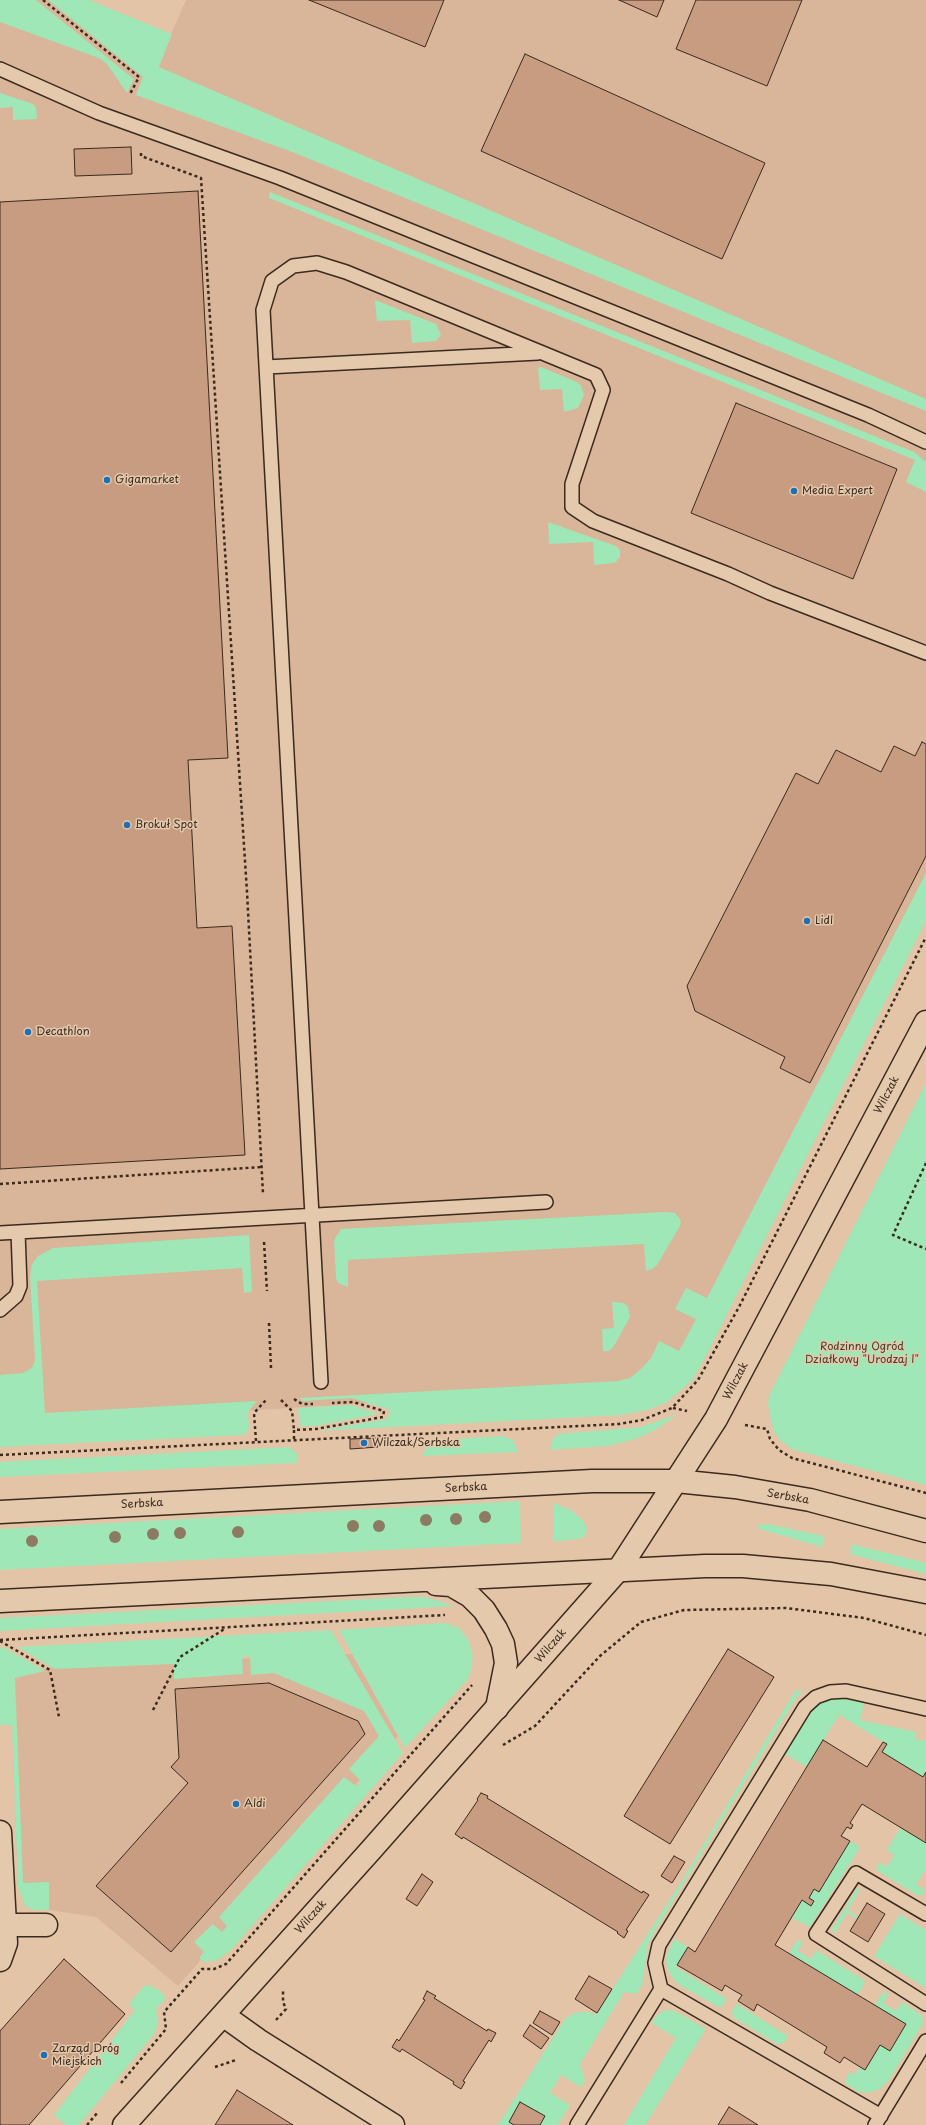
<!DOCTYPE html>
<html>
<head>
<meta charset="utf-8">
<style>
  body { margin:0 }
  canvas { display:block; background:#e4c4a7 }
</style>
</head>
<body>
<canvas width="926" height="2125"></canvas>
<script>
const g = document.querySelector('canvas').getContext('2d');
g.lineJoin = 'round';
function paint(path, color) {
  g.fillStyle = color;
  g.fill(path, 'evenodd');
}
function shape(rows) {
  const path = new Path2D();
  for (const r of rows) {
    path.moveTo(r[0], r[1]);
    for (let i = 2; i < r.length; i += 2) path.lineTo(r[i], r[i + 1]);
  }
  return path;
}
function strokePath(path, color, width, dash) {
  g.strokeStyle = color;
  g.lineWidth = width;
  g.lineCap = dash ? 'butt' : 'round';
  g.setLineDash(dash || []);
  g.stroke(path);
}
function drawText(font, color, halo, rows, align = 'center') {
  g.font = font + ' "Playpen Sans",sans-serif';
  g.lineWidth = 3;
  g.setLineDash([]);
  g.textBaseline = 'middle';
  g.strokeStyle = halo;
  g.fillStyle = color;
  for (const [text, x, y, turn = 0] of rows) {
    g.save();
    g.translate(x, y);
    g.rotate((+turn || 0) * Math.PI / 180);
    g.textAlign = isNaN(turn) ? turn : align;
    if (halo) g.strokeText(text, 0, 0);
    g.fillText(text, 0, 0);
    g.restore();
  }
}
const built = shape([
  [0,0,89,0,171,34,186,0,926,0,926,916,698,1353,612,1388,0,1426],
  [352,1654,398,1736,178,1986,96,1917,49,1910,34,1910,25,1906,18,1887,10,1675,56,1667]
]);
const green = shape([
  [0,0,36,0,134,79,127,93,107,64,99,58,0,22],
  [48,0,89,0,172,34,159,67,926,399,926,411,295,153,136,95,143,77],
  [0,93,33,104,36,108,37,119,13,120,13,107,0,108],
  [270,192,914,452,926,462,926,492,906,482,915,460,269,198],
  [375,300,436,324,441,335,436,341,412,343,410,320,377,321],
  [541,367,577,382,581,386,584,395,578,408,564,412,562,389,540,390,538,368],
  [548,522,616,546,620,550,620,557,615,563,594,565,593,542,549,544],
  [926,873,926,921,707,1354,693,1379,679,1392,667,1402,651,1409,622,1415,317,1431,387,1419,390,1410,352,1398,302,1401,300,1398,618,1381,630,1378,641,1369,651,1358,659,1341,679,1351,696,1319,675,1309,686,1288,707,1298],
  [926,1083,926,1485,792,1449,779,1439,773,1430,768,1405,769,1396],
  [666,1212,675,1213,680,1219,681,1224,657,1265,652,1269,646,1271,644,1244,348,1260,348,1287,338,1283,336,1278,334,1240,341,1229],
  [249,1235,252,1292,244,1293,242,1268,37,1281,45,1413,257,1401,248,1412,249,1429,244,1435,0,1447,0,1375,23,1373,32,1368,35,1360,30,1277,32,1264,38,1256,53,1248],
  [612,1302,624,1303,628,1307,630,1317,614,1346,609,1351,603,1351,602,1329,614,1328],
  [351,1405,379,1414,315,1426,300,1426,298,1408],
  [678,1414,657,1429,636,1439,608,1446,550,1450,553,1439,558,1434,641,1427],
  [503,1436,513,1440,518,1452,422,1456,430,1442,434,1440],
  [289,1447,297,1453,297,1463,0,1477,0,1462],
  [520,1501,521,1543,0,1570,0,1529],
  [553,1503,571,1510,584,1521,587,1531,583,1538,553,1542],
  [768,1524,824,1536,822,1547,759,1529,757,1525],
  [852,1544,926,1563,926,1574,850,1554],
  [411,1597,425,1597,455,1606,0,1631,0,1618],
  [445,1623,459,1628,468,1639,473,1657,471,1670,468,1679,405,1748,339,1630],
  [331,1630,403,1753,232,1949,218,1960,204,1962,199,1958,204,1952,194,1942,213,1924,222,1932,227,1926,219,1917,344,1777,356,1786,361,1781,349,1769,379,1736,364,1711,274,1673,251,1675,250,1656,242,1657,243,1674,174,1679,174,1664,55,1669,18,1647],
  [3,1647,45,1671,15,1678,23,1883,49,1882,49,1910,34,1910,25,1906,18,1887,12,1725,0,1725,0,1648],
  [803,1690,795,1700,653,1934,648,1945,642,1985,637,1994,624,1992,580,2064,585,2080,581,2087,561,2075,550,2093,570,2105,558,2125,498,2125,565,2019,572,2014,580,2012,589,2012,596,2015,683,1879,795,1691],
  [840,1698,864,1703,860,1720,916,1732,915,1739,926,1741,926,1772,923,1777,882,1752,887,1744,839,1715,807,1767,785,1754,812,1711,819,1703,829,1699],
  [900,1828,926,1843,926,1873,924,1872,916,1884,925,1890,922,1895,919,1896,876,1870,879,1862,887,1867,894,1855,887,1850],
  [850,1841,859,1846,859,1849,810,1927,792,1918,802,1900,814,1901,809,1898,814,1889,819,1892],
  [857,1888,860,1890,848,1910,859,1917,858,1919,847,1913,835,1933,831,1931],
  [900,1914,926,1930,926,1988,874,1956],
  [674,1939,688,1947,676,1967,727,1999,720,2008,678,1984,672,1977,667,1968,666,1957],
  [799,1940,803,1942,798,1951,811,1959,816,1950,864,1980,865,1982,858,1995,789,1953,797,1941],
  [149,1985,159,1990,166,1998,156,2009,158,2021,155,2033,79,2125,66,2125,54,2115,135,2010,129,2004,144,1986],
  [883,1992,889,1994,883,2003,896,2011,902,2002,920,2014,923,2019,922,2025,889,2080,880,2089,868,2093,857,2091,845,2083,849,2072,854,2075,860,2067,864,2070,880,2045,890,2051,906,2024,875,2005],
  [737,2004,788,2036,784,2043,777,2044,733,2017,732,2011],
  [670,2010,677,2012,706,2029,645,2125,624,2125,676,2038,652,2023,657,2015,663,2011]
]);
const building = shape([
  [309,0,444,0,425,47,309,0],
  [619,0,664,0,657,17,619,0],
  [696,0,802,0,767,86,676,49,696,0],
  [525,54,765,163,722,259,481,151,525,54],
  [131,147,132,174,75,176,74,149,131,147],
  [198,191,228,758,188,760,197,928,232,926,245,1155,0,1169,0,202,198,191],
  [736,403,897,469,853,579,691,513,736,403],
  [922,742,926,744,926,856,810,1083,780,1068,785,1057,695,1011,687,986,796,773,818,784,836,750,881,772,894,746,915,756,922,742],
  [377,1438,378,1447,350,1449,350,1439,377,1438],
  [728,1649,774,1677,670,1844,624,1816,728,1649],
  [269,1683,358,1721,365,1734,171,1952,96,1886,188,1783,171,1767,179,1758,175,1689,269,1683],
  [823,1740,867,1767,883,1742,887,1744,882,1752,923,1777,926,1772,926,1843,862,1804,850,1823,853,1825,851,1829,847,1827,841,1836,850,1841,819,1892,814,1889,809,1898,814,1901,811,1906,802,1900,775,1945,906,2024,890,2051,880,2045,865,2070,844,2057,840,2063,824,2053,827,2047,757,2004,754,2011,738,2001,742,1995,733,1990,725,1985,722,1991,677,1965,688,1947,695,1952,823,1740],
  [481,1793,488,1796,487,1798,642,1893,643,1891,649,1895,626,1930,628,1931,624,1938,617,1933,618,1932,463,1837,462,1839,455,1834,478,1800,477,1799,481,1793],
  [674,1856,685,1862,672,1883,661,1876,674,1856],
  [422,1874,433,1882,417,1906,406,1899,422,1874],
  [867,1903,885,1914,868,1942,850,1931,867,1903],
  [64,1959,125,2014,29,2125,0,2125,0,2031,64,1959],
  [589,1976,612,1989,597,2013,575,1999,589,1976],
  [427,1991,436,1996,434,1998,487,2031,488,2029,496,2033,491,2042,489,2040,463,2081,465,2082,461,2089,453,2084,454,2082,402,2049,400,2052,392,2047,397,2039,399,2041,425,2000,423,1999,427,1991],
  [540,2011,560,2022,552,2035,533,2023,540,2011],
  [530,2025,549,2038,541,2049,523,2036,530,2025],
  [237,2090,293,2125,215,2125,237,2090],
  [520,2102,545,2116,540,2125,514,2125,509,2122,520,2102],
  [729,2107,758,2125,718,2125,729,2107]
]);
const path = shape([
  [43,0,139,77,130,94],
  [141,153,141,156,201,178,247,892,263,1194],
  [926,1163,893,1235,926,1249],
  [0,1184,262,1167],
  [264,1242,267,1291],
  [269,1323,271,1368],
  [294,1399,302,1404,313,1404],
  [281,1400,292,1411,294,1430],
  [673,1408,687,1411],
  [745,1425,767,1429,770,1439,779,1450,792,1458,926,1493],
  [294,1439,294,1430,316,1429,383,1417,384,1411,353,1402,332,1403],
  [256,1441,254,1413,266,1400],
  [0,1455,619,1424,642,1420,672,1408,698,1380,739,1307,926,937],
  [0,1640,445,1615],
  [0,1641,50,1670,59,1717],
  [153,1710,180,1657,226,1628],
  [503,1745,535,1726,600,1656,641,1622,684,1610,786,1608,864,1618,926,1635],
  [276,2020,286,2009,283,2002,283,1991],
  [215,2067,236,2060],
  [121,2083,166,2029,164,2012,202,1969,214,1969,226,1964,472,1685],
  [87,2125,98,2112]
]);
const service = shape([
  [0,69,99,113,280,178,868,415,926,442],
  [266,367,538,353],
  [0,1233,546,1202],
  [0,1310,16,1296,20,1286,18,1232],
  [321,1382,263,310,272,281,293,266,317,263,346,272,596,375,603,390,572,484,572,507,593,521,728,574,770,593,926,653],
  [926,1914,856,1873,816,1934,926,2004],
  [661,1989,655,1963,659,1945,805,1707,816,1697,830,1692,846,1691,926,1709],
  [577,2125,661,1989,881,2116],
  [875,2125,926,2041]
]);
const minor = shape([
  [0,1832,6,1943,0,1960],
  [5,1925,46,1925],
  [223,2015,258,2040,393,2125],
  [124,2125,371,1850,619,1569,716,1419,926,1022]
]);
const tertiary = shape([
  [0,1512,592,1481,676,1481,735,1487,810,1500,926,1531],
  [436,1584,451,1585,470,1596,484,1610,496,1629,503,1644,506,1663,497,1708],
  [0,1601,705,1566,743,1566,831,1574,926,1592]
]);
const trees = [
  [485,1517],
  [456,1519],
  [426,1520],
  [353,1526],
  [379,1526],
  [238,1532],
  [180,1533],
  [153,1534],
  [115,1537],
  [32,1541]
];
const markers = [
  [107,480,4,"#1f6fb2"],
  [794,491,4,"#1f6fb2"],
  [127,825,4,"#1f6fb2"],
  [807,921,4,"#1f6fb2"],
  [28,1032,4,"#1f6fb2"],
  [364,1443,4,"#1f6fb2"],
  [236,1804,4,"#1f6fb2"],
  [44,2055,4,"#1f6fb2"]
];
const poiNames = [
  ["Gigamarket",115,480],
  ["Media Expert",802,491],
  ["Brokuł Spot",135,825],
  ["Lidl",815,921],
  ["Decathlon",36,1032],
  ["Wilczak/Serbska",372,1443],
  ["Aldi",244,1804],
  ["Zarząd Dróg",52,2049],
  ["Miejskich",52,2062]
];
const streetNames = [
  ["Wilczak",887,1095,-62],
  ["Wilczak",736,1381,-62],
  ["Serbska",466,1488,-3],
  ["Serbska",788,1497,10],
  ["Serbska",142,1504,-3],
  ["Wilczak",551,1646,-49],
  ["Wilczak",311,1917,-48]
];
const parkNames = [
  ["Rodzinny Ogród",862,1347],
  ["Działkowy \"Urodzaj I\"",862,1360]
];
paint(built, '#d9b599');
paint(green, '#9fe7b6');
paint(building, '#c89c81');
strokePath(building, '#3b2a1e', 1);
strokePath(service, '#3b2a1e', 16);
strokePath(minor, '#3b2a1e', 25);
strokePath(tertiary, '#3b2a1e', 25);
strokePath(path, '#3b2a1e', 2.5, [3, 3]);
strokePath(service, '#e4c9ac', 13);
strokePath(minor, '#e4c9ac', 22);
strokePath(tertiary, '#e4c9ac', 22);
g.fillStyle = '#8d7a64';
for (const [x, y] of trees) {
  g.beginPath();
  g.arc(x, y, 6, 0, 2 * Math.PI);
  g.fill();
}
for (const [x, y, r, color] of markers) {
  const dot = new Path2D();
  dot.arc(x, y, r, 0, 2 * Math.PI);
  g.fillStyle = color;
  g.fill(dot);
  strokePath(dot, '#e4c9ac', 1.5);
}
drawText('11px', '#3b2a1e', '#e4c9ac', poiNames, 'left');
drawText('11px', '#3b2a1e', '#e4c9ac', streetNames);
drawText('11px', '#453d2d', '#e4c9ac', parkNames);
</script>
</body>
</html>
